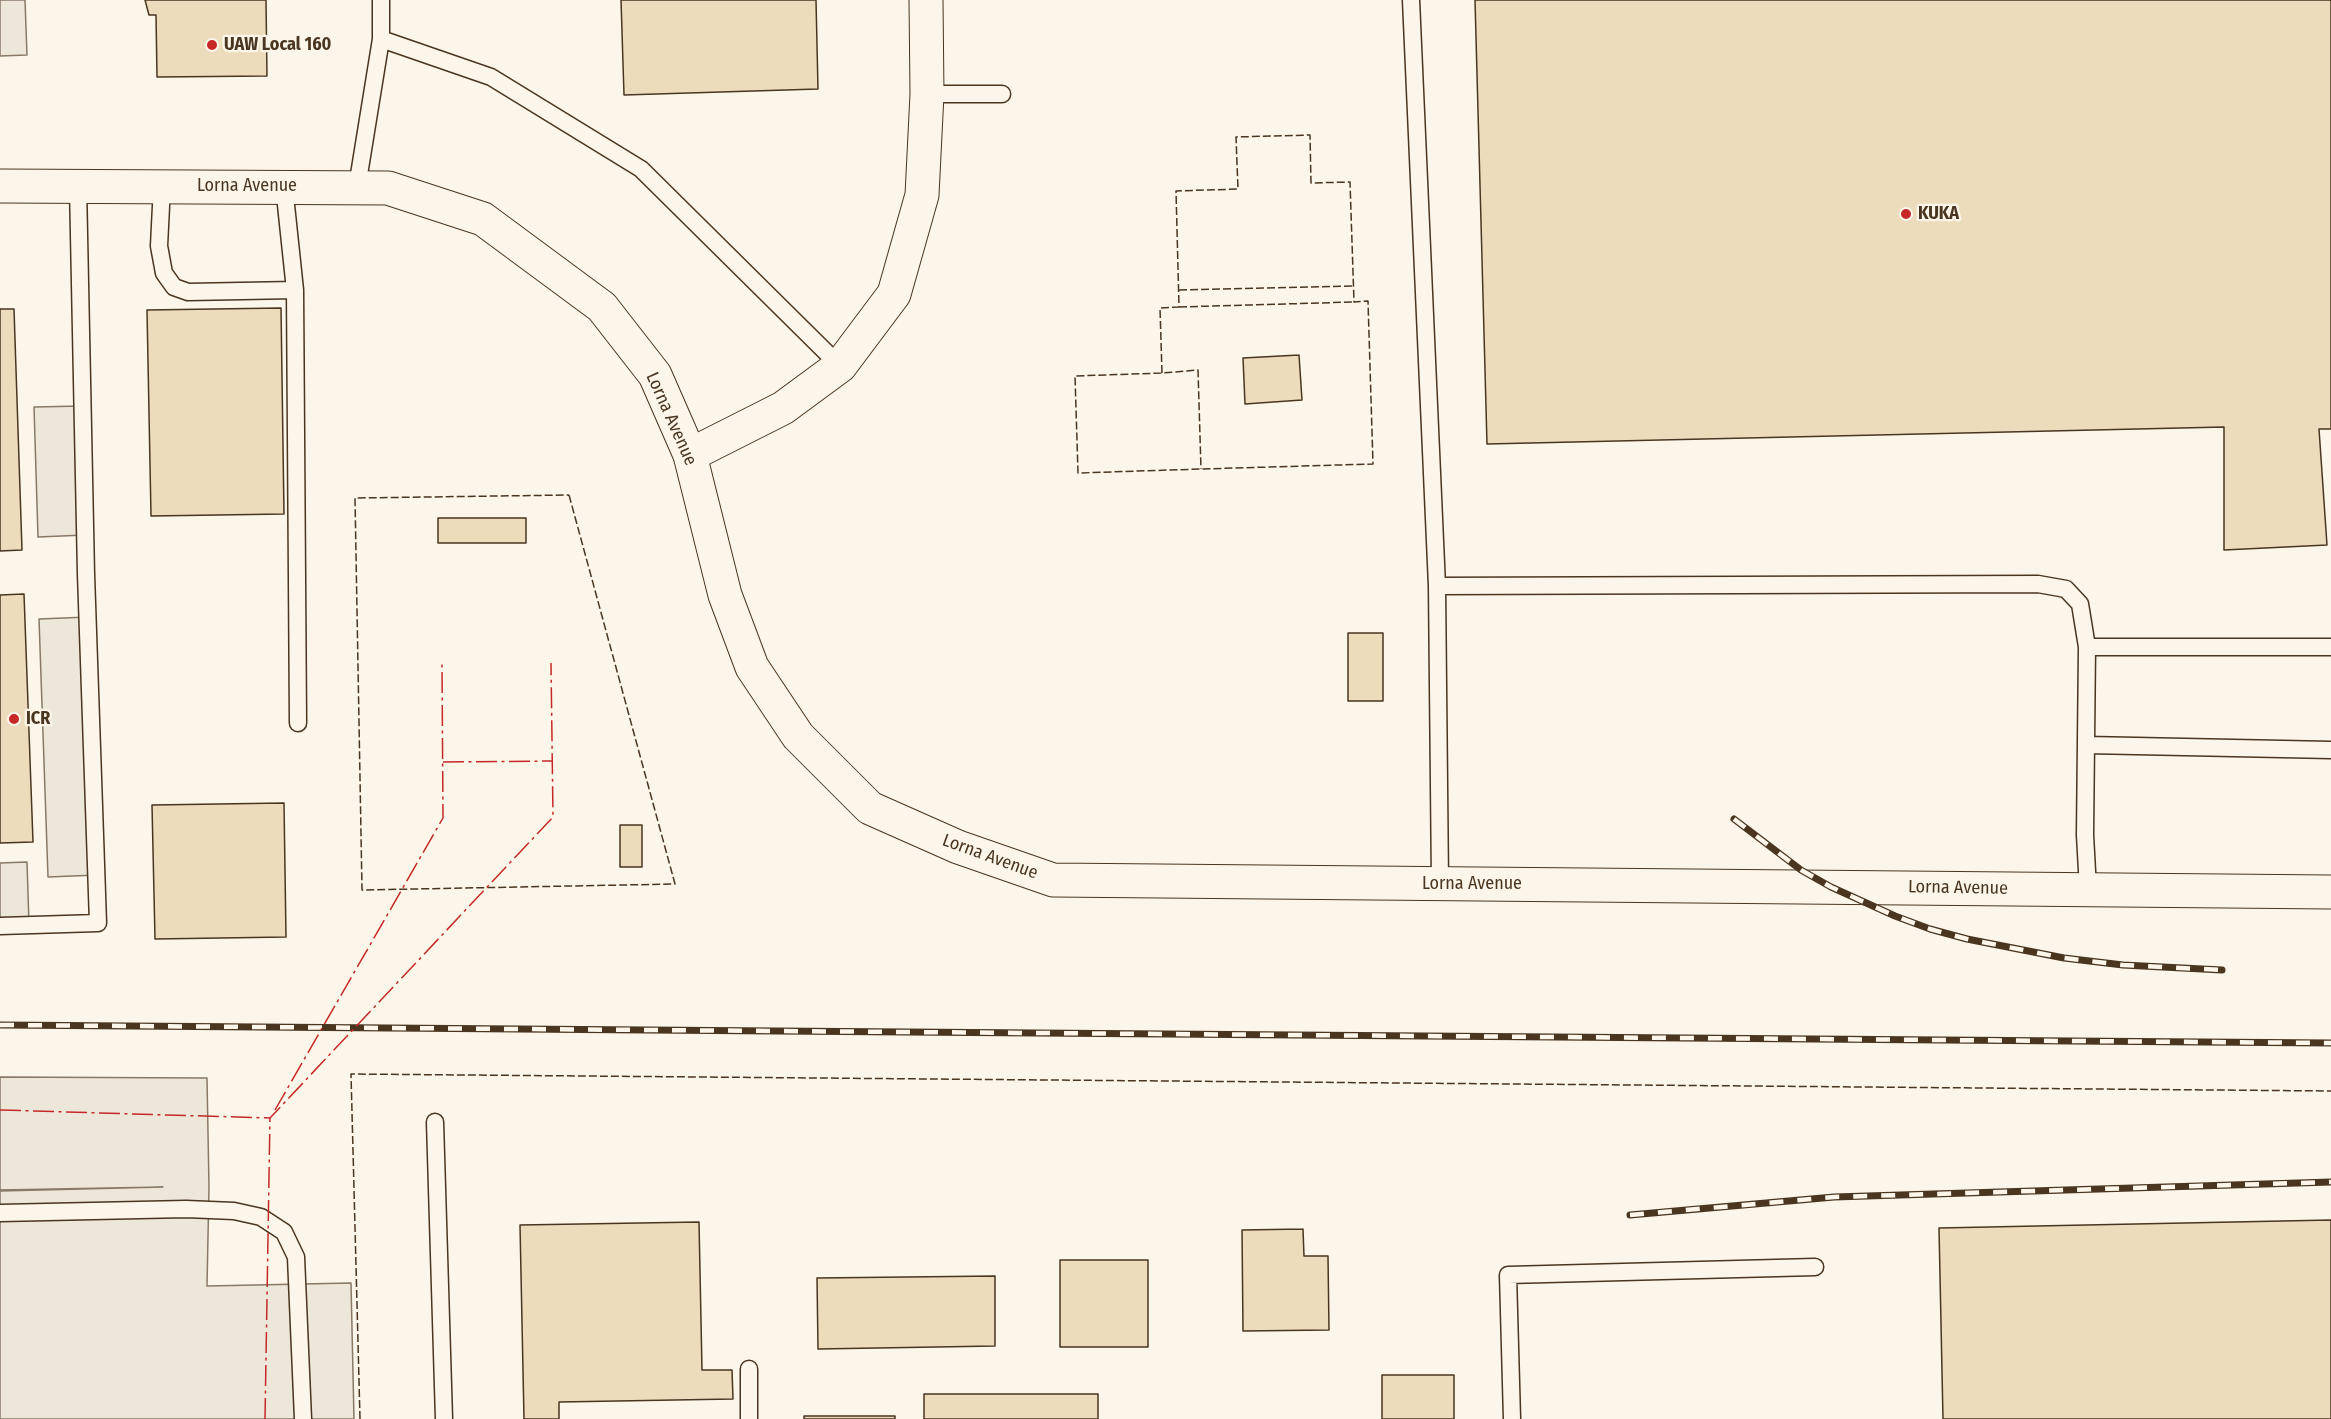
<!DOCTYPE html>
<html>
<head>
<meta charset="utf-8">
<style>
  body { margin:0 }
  canvas { display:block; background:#fbf6e9 }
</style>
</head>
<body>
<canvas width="2331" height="1419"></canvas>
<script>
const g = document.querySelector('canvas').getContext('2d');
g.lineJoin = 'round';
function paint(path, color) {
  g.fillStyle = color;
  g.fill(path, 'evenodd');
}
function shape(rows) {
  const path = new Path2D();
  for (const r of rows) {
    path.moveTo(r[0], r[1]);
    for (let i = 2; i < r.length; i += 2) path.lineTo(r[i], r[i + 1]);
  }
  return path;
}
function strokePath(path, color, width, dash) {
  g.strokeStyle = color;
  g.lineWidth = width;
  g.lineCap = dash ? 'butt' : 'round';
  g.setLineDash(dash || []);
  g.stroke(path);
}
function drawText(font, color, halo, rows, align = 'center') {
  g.font = font + ' "Fira Sans Condensed",sans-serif';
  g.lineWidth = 4.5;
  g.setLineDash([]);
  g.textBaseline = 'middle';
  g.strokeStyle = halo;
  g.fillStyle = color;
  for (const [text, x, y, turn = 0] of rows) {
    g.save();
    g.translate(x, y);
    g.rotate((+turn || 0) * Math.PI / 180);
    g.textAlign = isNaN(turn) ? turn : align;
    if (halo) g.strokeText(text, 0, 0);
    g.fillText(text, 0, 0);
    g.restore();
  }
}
const parking = shape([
  [0,0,25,0,27,55,0,56,0,0],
  [81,406,85,535,38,537,34,407,81,406],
  [88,617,98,875,48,877,39,619,88,617],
  [27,862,29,924,0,925,0,863,27,862],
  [0,1077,207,1078,209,1187,207,1286,351,1283,354,1419,0,1419,0,1191,163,1187,0,1190,0,1077]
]);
const building = shape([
  [145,0,266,0,267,76,157,77,156,15,149,15,145,0],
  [621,0,816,0,818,89,624,95,621,0],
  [1475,0,2331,0,2331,429,2319,429,2327,545,2224,550,2224,427,1487,444,1475,0],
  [281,308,284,514,151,516,147,310,281,308],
  [0,309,14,309,22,550,0,551,0,309],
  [1299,355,1302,400,1245,404,1243,358,1299,355],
  [438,518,526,518,526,543,438,543,438,518],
  [24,594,33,842,0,843,0,595,24,594],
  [1348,633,1383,633,1383,701,1348,701,1348,633],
  [284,803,286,937,155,939,152,805,284,803],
  [620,825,642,825,642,867,620,867,620,825],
  [2331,1220,2331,1419,1943,1419,1939,1228,2331,1220],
  [699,1222,702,1370,732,1370,733,1399,559,1402,559,1419,524,1419,520,1225,699,1222],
  [1303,1229,1304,1256,1328,1256,1329,1330,1243,1331,1242,1230,1303,1229],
  [1060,1260,1148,1260,1148,1347,1060,1347,1060,1260],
  [995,1276,995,1346,818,1349,817,1278,995,1276],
  [1382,1375,1454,1375,1454,1419,1382,1419,1382,1375],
  [924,1394,1098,1394,1098,1419,924,1419,924,1394],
  [804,1416,895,1416,895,1419,804,1419,804,1416]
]);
const lane = shape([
  [381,0,381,39],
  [1411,0,1437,586,2038,584,2066,589,2080,604,2087,647,2085,835,2088,889],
  [927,94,1002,94],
  [162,186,159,246,164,273,174,287,188,292,295,290],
  [284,186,295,290,298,723],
  [357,187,381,39,491,77,641,169,840,366],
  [1437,586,1440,884],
  [2087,647,2331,647],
  [2087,745,2331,750],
  [0,926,98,923,86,574,78,186],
  [435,1122,444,1419],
  [0,1213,186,1209,234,1211,261,1217,284,1232,296,1257,303,1419],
  [749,1369,749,1419],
  [1512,1419,1508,1275,1815,1267]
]);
const street = shape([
  [690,455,783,408,840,366,894,294,922,195,927,94,926,0]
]);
const secondary = shape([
  [0,186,388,188,483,219,602,307,655,375,690,455,725,595,752,667,798,736,870,808,958,847,1053,880,2331,892]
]);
const rail = shape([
  [1734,819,1801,870,1831,887,1895,916,1930,929,1967,939,2064,958,2123,965,2222,970],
  [0,1025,2331,1043],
  [1630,1215,1834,1197,2331,1182]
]);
const fence = shape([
  [1179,290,1353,286],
  [1179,307,1354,302],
  [1162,373,1160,308,1179,307,1176,191,1238,189,1236,137,1310,135,1311,183,1350,182,1354,302,1368,301,1373,464,1201,469,1078,473,1075,376,1162,373,1198,370,1201,469],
  [569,495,675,884,362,890,355,498,569,495],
  [360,1419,351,1074,2331,1091]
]);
const power = shape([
  [443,762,552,761],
  [0,1110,270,1118,553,817,551,663],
  [275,1110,443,818,442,663],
  [265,1419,270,1117]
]);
const markers = [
  [212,45,6,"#c62828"],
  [1906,214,6,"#c62828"],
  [14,719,6,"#c62828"]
];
const poiNames = [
  ["UAW Local 160",224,45],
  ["KUKA",1918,214],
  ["ICR",26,719]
];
const streetNames = [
  ["Lorna Avenue",247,186],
  ["Lorna Avenue",671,419,66],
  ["Lorna Avenue",990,857,20],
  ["Lorna Avenue",1472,884],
  ["Lorna Avenue",1958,888,1]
];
paint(parking, '#ede7d9');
strokePath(parking, '#887966', 1.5);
paint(building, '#ecdcbc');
strokePath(building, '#4a3520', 1.5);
strokePath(lane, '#4a3520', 19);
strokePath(street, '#4a3520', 35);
strokePath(secondary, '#4a3520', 35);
strokePath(lane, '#fbf6e9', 16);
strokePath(street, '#fbf6e9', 33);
strokePath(secondary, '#fbf6e9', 33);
strokePath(rail, '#4a3520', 7);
strokePath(rail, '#fbf6e9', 4.5, [14]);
strokePath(fence, '#4a3520', 1.5, [8, 3]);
strokePath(power, '#c62828', 1.5, [21, 4.5, 3, 4.5]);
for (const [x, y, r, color] of markers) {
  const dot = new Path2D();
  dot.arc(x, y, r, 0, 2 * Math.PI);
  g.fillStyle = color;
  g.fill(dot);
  strokePath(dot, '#fbf6e9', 2);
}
drawText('bold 18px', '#4a3520', '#fbf6e9', poiNames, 'left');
drawText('18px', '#4a3520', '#fbf6e9', streetNames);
</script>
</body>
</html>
